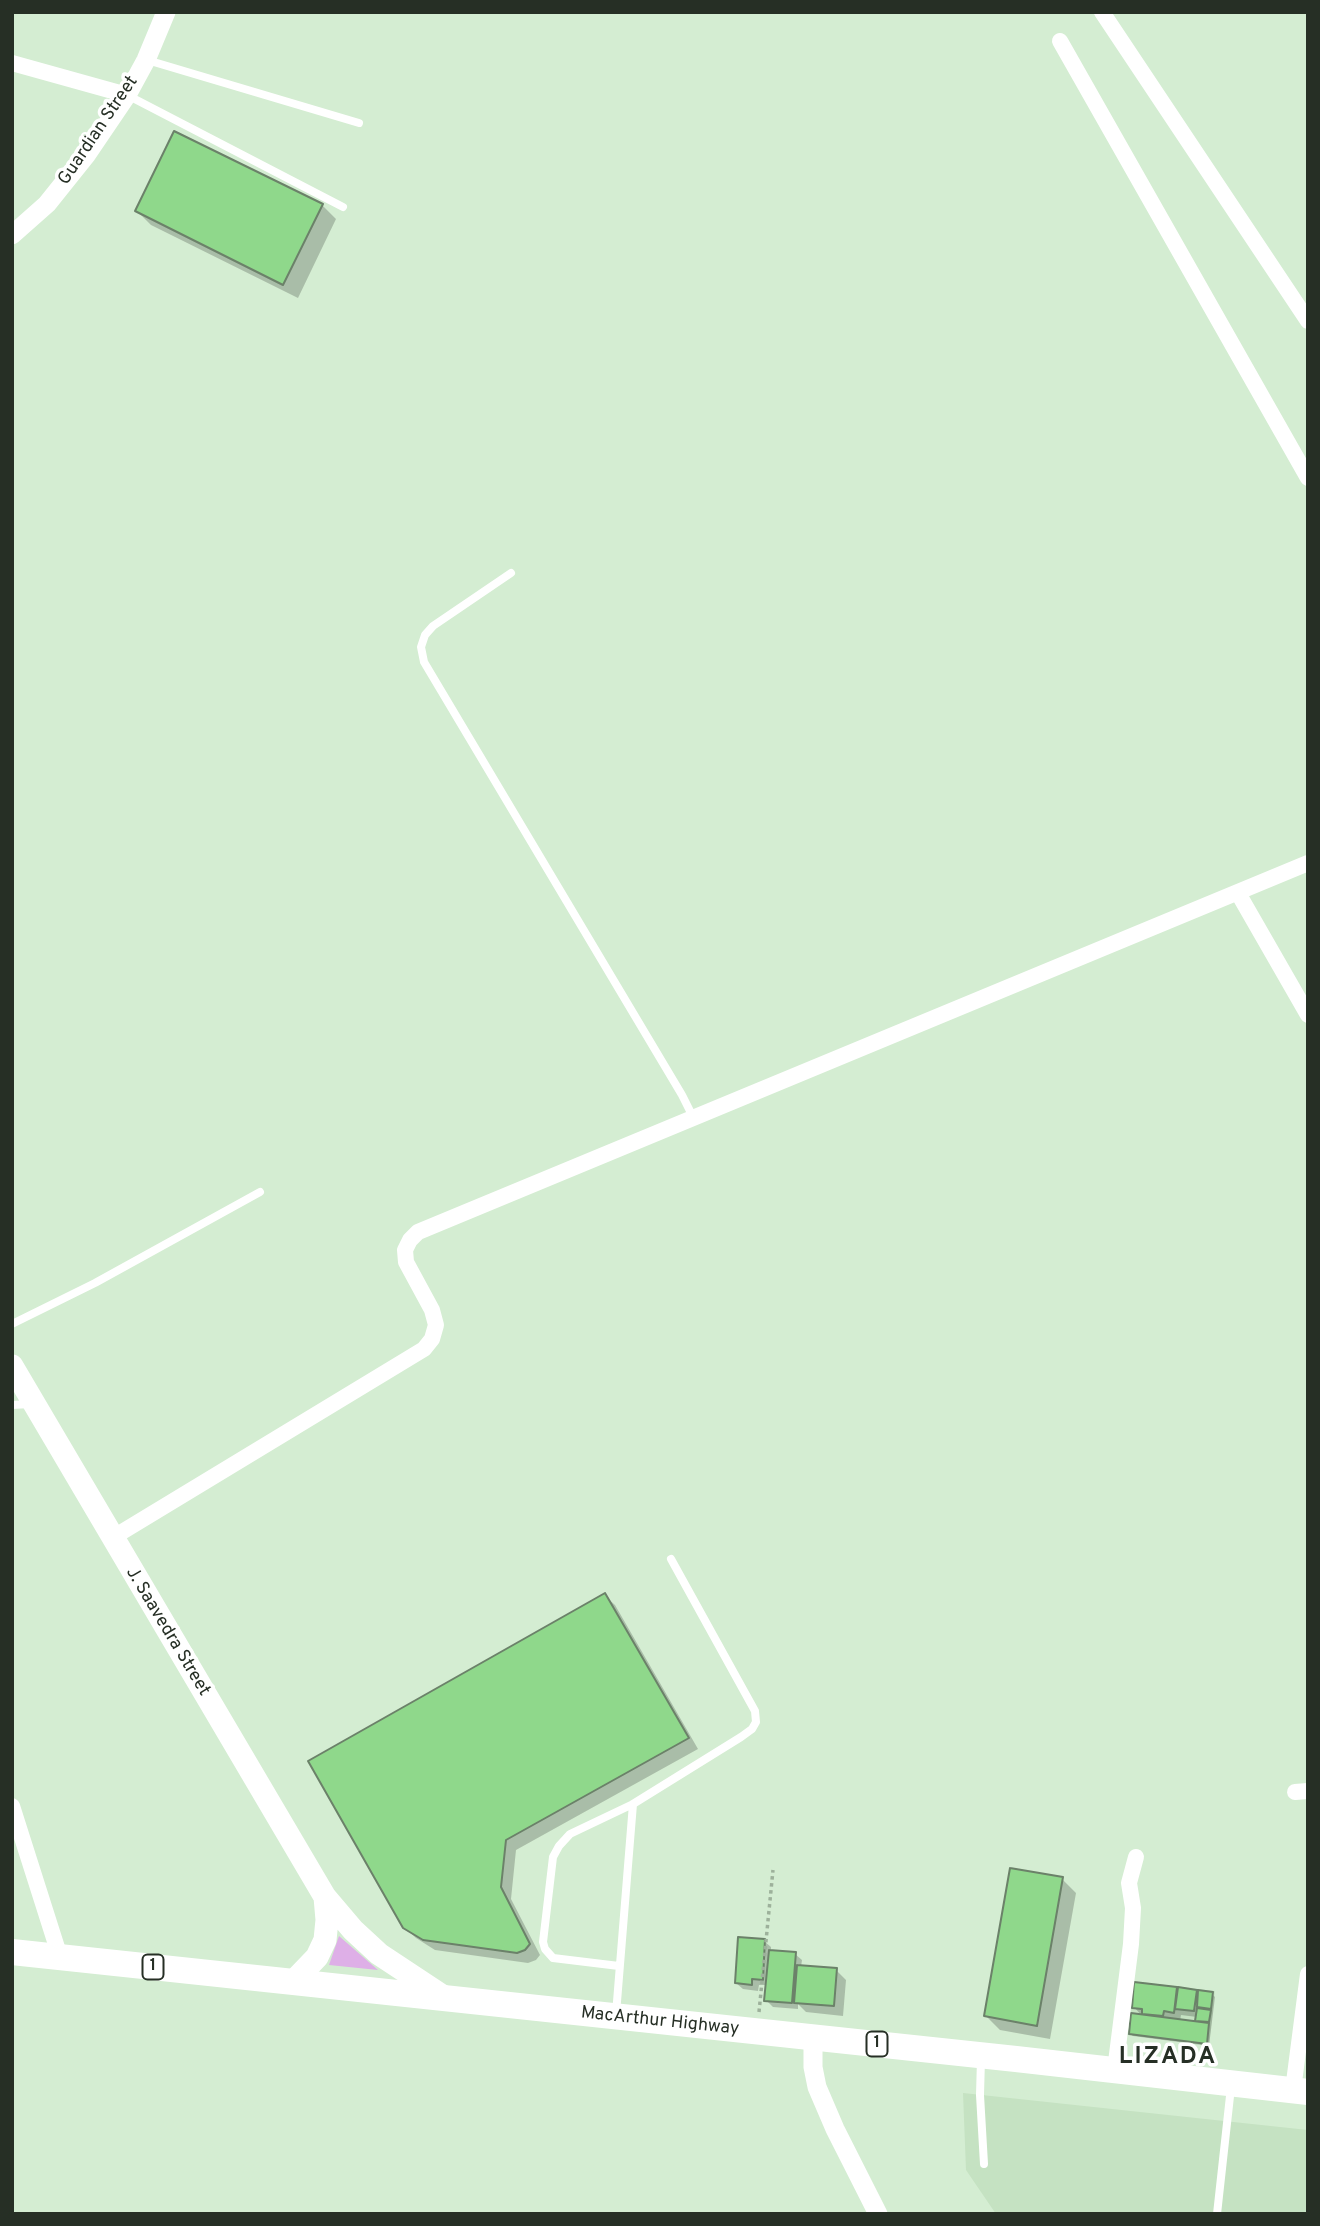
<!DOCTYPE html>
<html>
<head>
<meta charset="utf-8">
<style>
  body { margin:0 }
  #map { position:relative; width:1320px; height:2226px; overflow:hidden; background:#d4edd2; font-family:Overpass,sans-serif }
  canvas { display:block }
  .frame { position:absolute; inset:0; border:14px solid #262f25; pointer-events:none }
</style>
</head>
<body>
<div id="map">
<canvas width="1320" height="2226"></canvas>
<div class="frame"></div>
</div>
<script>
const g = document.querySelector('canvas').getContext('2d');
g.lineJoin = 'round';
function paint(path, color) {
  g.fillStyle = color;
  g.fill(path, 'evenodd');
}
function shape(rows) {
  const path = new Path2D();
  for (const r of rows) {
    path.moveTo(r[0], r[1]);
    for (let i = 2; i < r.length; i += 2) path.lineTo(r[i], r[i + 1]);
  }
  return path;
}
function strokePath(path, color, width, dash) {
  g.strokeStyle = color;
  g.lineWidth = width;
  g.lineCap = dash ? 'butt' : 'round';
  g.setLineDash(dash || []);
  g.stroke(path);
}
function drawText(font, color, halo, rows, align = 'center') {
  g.font = font + ' Overpass,sans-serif';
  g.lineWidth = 7;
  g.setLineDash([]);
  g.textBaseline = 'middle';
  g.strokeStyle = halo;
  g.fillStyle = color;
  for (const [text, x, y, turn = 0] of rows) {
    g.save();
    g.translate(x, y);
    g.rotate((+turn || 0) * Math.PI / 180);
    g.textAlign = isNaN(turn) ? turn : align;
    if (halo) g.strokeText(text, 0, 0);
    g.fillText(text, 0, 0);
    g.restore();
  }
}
const built = shape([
  [1133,1981,1215,1991,1209,2045,1127,2035],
  [963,2093,1308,2130,1308,2214,996,2214,966,2170]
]);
const green = shape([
  [339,1936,378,1970,329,1965]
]);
const shadow = shape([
  [322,205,336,219,298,298,151,225,137,211],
  [604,1595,615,1605,698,1749,516,1850,511,1899,540,1955,536,1960,528,1963,435,1950,416,1938,404,1927],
  [1062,1879,1076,1893,1050,2039,1000,2030,986,2016],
  [764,1941,771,1947,771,1952,795,1954,802,1960,801,1967,836,1970,846,1980,843,2016,806,2012,798,2004,798,2009,773,2007,766,2000,767,1985,759,1985,758,1991,743,1989,736,1983],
  [1136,1984,1196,1991,1200,1995,1212,1994,1215,1997,1209,2046,1133,2036,1130,2033,1143,2017,1134,2007],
  [1181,2015,1197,2017,1197,2023,1180,2021]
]);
const building = shape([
  [174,131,323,204,283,285,135,211,174,131],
  [605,1593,689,1738,506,1840,501,1887,530,1944,525,1950,517,1953,423,1940,403,1928,308,1761,605,1593],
  [1010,1868,1063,1877,1037,2026,984,2016,1010,1868],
  [738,1937,765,1939,763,1980,752,1979,752,1985,735,1983,738,1937],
  [769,1950,796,1952,792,2003,764,2001,769,1950],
  [797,1965,837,1968,834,2006,794,2003,797,1965],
  [1134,1982,1177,1987,1174,2013,1164,2011,1163,2016,1142,2014,1142,2009,1132,2008,1134,1982],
  [1178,1987,1197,1990,1194,2011,1175,2009,1178,1987],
  [1198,1990,1213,1992,1211,2009,1197,2007,1198,1990],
  [1197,2008,1211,2010,1209,2022,1195,2021,1197,2008],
  [1131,2013,1209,2023,1207,2044,1129,2034,1131,2013]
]);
const path = shape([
  [759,2012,773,1870]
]);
const service = shape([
  [147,60,359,123],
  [127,95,343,207],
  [511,573,433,626,425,635,421,647,424,662,682,1095,694,1119],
  [12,1324,95,1283,260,1192],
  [12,1405,30,1404],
  [619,1966,553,1958,545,1949,543,1942,553,1857,559,1846,570,1834,633,1804,741,1737,752,1729,756,1722,755,1711,671,1559],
  [616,2014,633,1804],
  [981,2059,980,2095,984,2164],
  [1217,2214,1231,2087]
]);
const minor = shape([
  [1102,12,1308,321],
  [1060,41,1308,478],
  [12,63,127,95],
  [1238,893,1308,1015],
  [112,1538,424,1349,432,1339,436,1325,432,1310,406,1262,405,1250,410,1240,418,1232,1308,863],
  [1295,1792,1308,1791],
  [12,1806,60,1957],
  [1115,2070,1131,1944,1133,1908,1129,1883,1136,1857],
  [1293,2090,1308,1974]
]);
const tertiary = shape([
  [12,235,47,204,87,154,127,95,146,60,166,12],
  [813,2038,813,2067,817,2087,835,2129,878,2214]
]);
const secondary = shape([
  [12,1366,325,1897,353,1930,379,1954,444,1997],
  [293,1982,317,1957,325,1940,327,1920,325,1897]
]);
const trunk = shape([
  [12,1952,1016,2059,1308,2092]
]);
const shields = [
  [153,1967,21],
  [877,2044,21]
];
const shieldNames = [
  ["1",153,1967],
  ["1",877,2044]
];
const streetNames = [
  ["Guardian Street",99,131,-56],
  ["J. Saavedra Street",167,1632,59],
  ["MacArthur Highway",660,2022,6]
];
const districtNames = [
  ["LIZADA",1168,2058]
];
paint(built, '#c5e2c2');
paint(green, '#deafe7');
paint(shadow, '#0003');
paint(building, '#8fd88b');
strokePath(building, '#6b8169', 2);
strokePath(path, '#9db19b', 3.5, [3.5, 3.5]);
strokePath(service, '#fff', 8);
strokePath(minor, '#fff', 16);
strokePath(tertiary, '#fff', 19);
strokePath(secondary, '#fff', 23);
strokePath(trunk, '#fff', 26);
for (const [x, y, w] of shields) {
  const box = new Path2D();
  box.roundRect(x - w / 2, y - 12.5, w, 25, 5);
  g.fillStyle = '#fff';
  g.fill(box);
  strokePath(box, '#262f25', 2);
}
drawText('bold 16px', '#262f25', null, shieldNames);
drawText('18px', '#262f25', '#fff', streetNames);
g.letterSpacing = '2px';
drawText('bold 24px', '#262f25', '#fff', districtNames);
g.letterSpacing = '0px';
</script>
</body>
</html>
